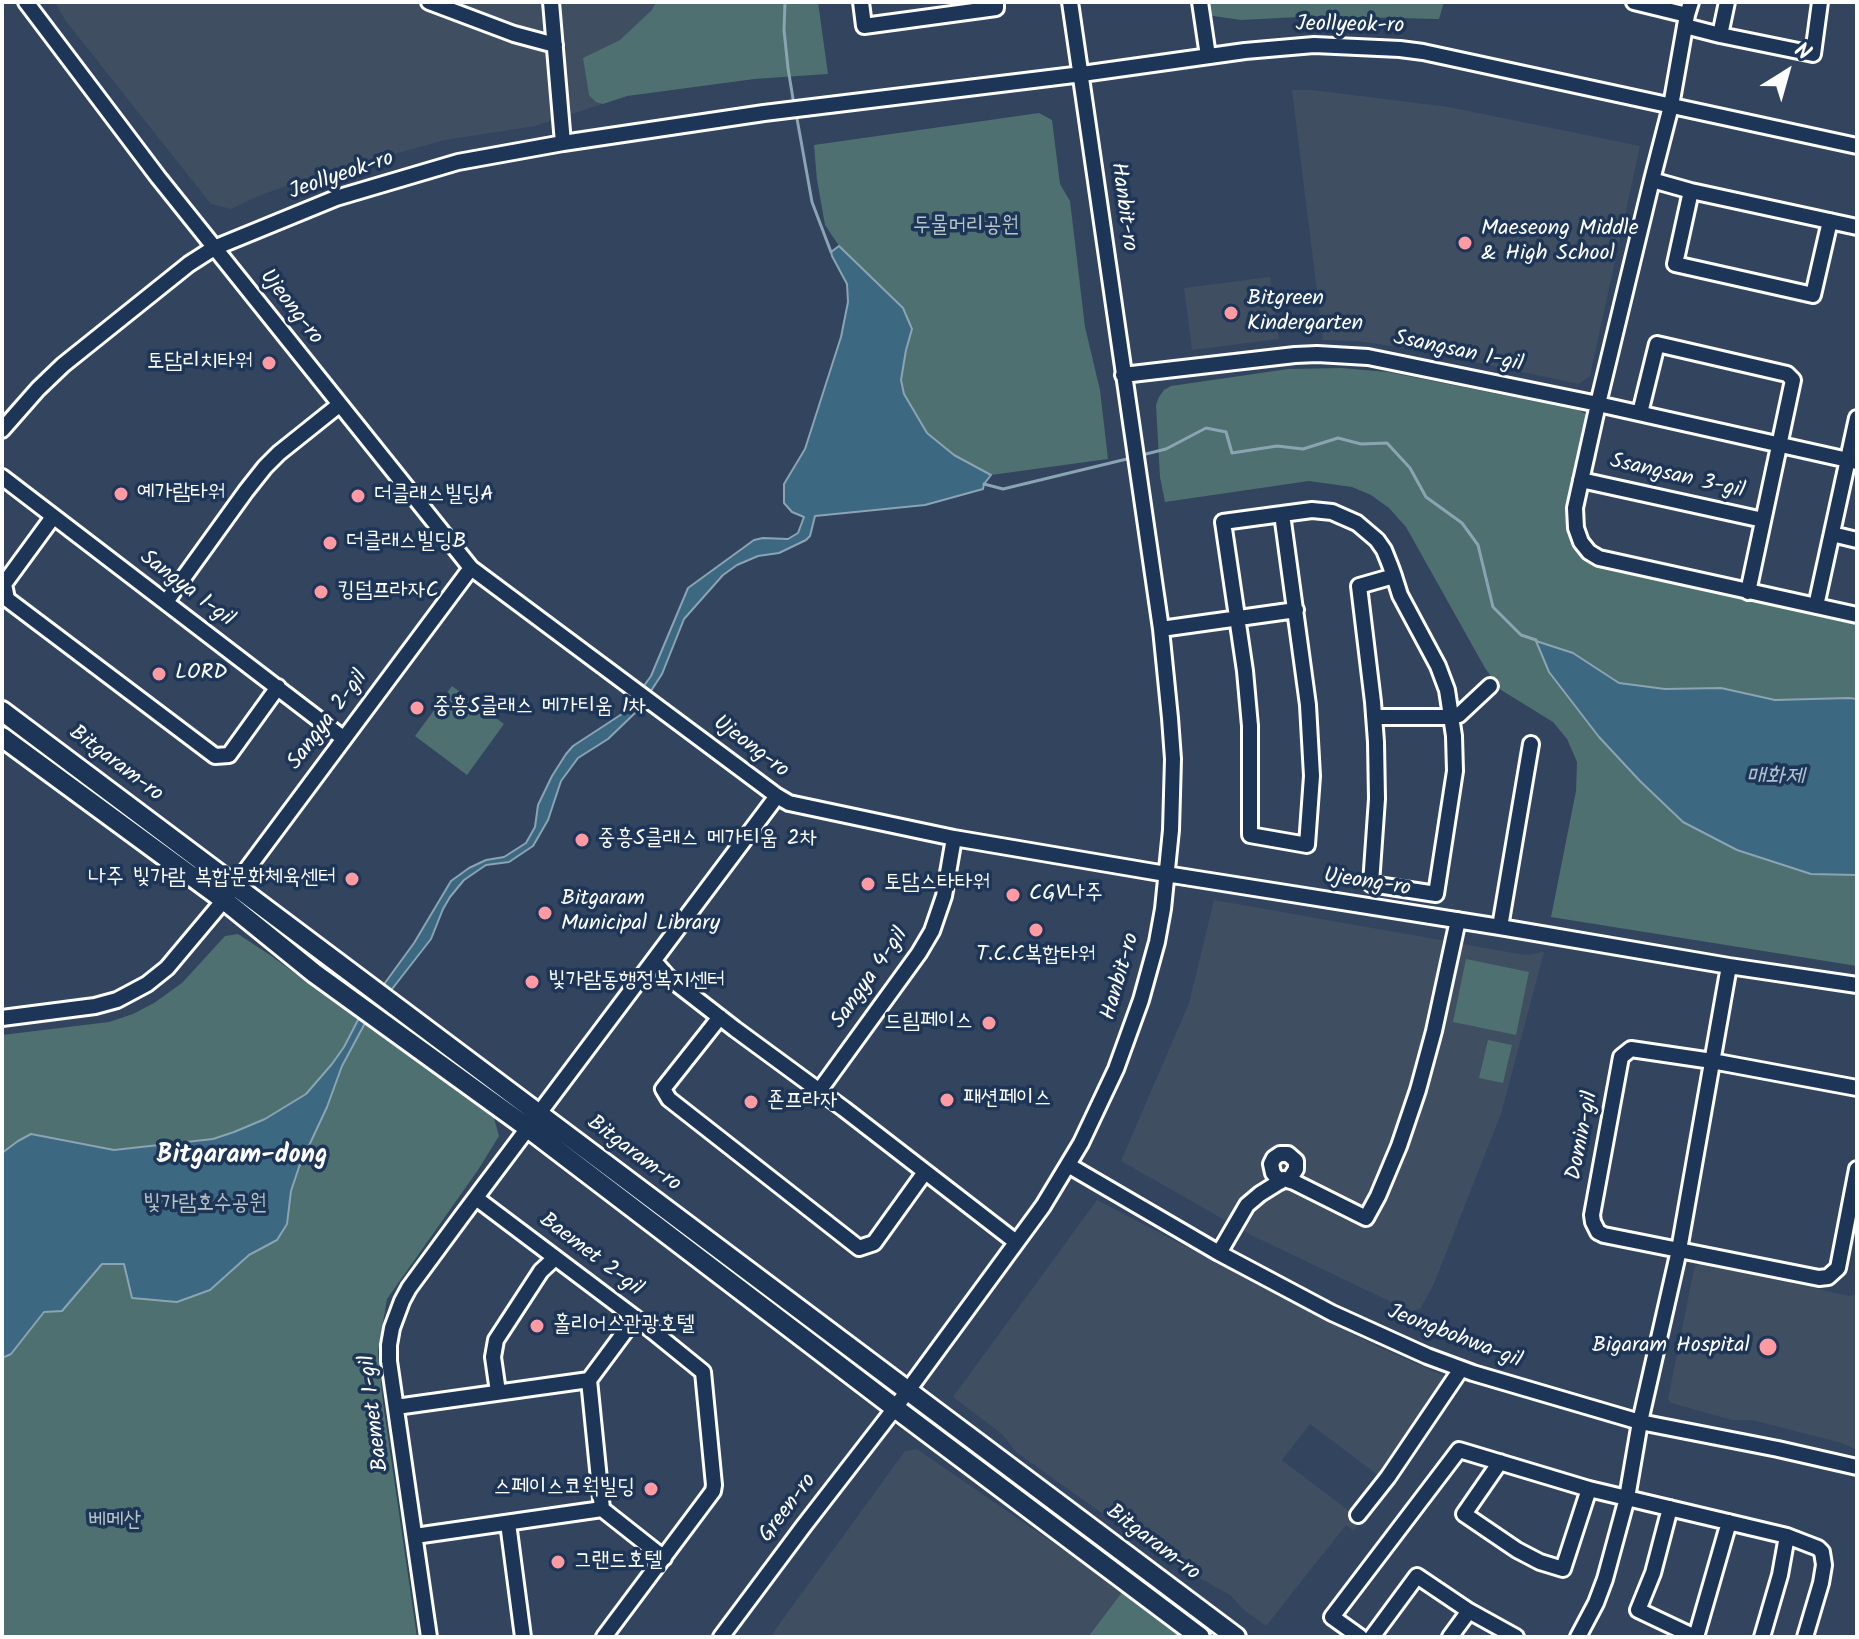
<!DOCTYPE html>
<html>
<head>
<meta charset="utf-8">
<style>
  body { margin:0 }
  #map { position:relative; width:1859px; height:1639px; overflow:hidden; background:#32445e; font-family:Kalam,sans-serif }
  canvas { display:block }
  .frame { position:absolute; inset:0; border:4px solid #fff; pointer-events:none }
  .north { position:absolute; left:1747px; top:32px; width:80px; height:80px; -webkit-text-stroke:6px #1d3557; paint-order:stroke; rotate:37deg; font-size:22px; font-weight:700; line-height:32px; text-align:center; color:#fff }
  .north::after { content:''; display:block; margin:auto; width:28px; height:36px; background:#fff; clip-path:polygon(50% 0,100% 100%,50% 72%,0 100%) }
</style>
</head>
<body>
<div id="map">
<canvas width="1859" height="1639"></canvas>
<div class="frame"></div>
<div class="north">N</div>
</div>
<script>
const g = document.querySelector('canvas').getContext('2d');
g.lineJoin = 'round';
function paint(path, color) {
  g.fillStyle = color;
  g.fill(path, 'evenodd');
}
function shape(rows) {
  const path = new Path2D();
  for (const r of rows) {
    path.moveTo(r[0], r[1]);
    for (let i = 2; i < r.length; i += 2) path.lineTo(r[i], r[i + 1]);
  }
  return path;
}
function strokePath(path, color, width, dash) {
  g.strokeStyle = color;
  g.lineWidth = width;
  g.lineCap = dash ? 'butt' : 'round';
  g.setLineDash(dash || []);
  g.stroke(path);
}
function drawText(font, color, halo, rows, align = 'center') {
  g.font = font + ' Kalam,"Poor Story",sans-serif';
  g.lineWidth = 7;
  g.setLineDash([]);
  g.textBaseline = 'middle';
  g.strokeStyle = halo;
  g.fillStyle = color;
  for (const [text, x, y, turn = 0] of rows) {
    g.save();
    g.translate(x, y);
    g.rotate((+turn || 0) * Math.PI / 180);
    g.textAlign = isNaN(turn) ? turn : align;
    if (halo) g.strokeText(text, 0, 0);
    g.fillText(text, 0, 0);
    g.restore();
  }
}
const built = shape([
  [55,2,743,2,754,79,627,96,535,126,445,140,311,177,261,195,231,209,211,204,65,20],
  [1292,90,1312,90,1449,107,1640,146,1590,376,1579,384,1412,349,1357,341,1323,340],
  [1270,277,1279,339,1192,350,1184,288],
  [1214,900,1525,955,1544,952,1501,1114,1433,1286,1420,1309,1410,1311,1251,1235,1121,1161,1189,1003],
  [1097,1200,1372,1344,1449,1378,1379,1476,1310,1424,1282,1460,1361,1520,1354,1531,1346,1525,1266,1626,1244,1610,1230,1595,1169,1561,1016,1452,1003,1435,953,1397],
  [1702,1263,1849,1296,1857,1294,1857,1450,1842,1443,1752,1420,1732,1420,1671,1403,1668,1399,1694,1269,1697,1265],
  [917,1449,1123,1591,1088,1637,770,1637,905,1451]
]);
const green = shape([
  [656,2,818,2,828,74,754,79,627,96,603,104,596,102,589,95,583,58,620,40,652,10],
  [1207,2,1444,2,1439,19,1317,16,1241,20,1207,15],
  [1039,113,1052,120,1060,184,1070,201,1085,327,1100,390,1108,459,991,475,954,455,936,441,927,433,912,410,904,394,901,380,906,350,912,329,903,308,839,246,825,225,817,180,814,145],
  [1341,368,1388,372,1578,410,1586,414,1589,421,1571,526,1612,568,1857,624,1857,966,1551,917,1576,791,1577,762,1567,739,1553,722,1501,690,1485,668,1406,527,1389,508,1371,495,1352,487,1309,481,1165,502,1160,477,1156,405,1159,397,1164,390,1171,386,1288,369],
  [452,686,504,724,467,775,415,736],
  [238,934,270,955,494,1118,499,1136,478,1170,387,1299,378,1352,383,1403,417,1637,2,1637,2,1035,109,1022,133,1014,154,1003,182,983,225,936],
  [1466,959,1529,972,1516,1035,1453,1022],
  [1488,1040,1512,1045,1503,1083,1479,1078],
  [1123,1591,1187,1637,1088,1637]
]);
const water = shape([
  [839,246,903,308,912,329,906,350,901,380,904,394,927,433,954,455,991,475,984,484,983,489,925,505,815,516,810,536,806,540,779,553,758,556,737,565,723,575,684,619,662,674,649,694,635,713,608,739,578,758,561,781,548,820,533,846,509,862,486,865,464,880,450,897,443,909,431,939,364,1025,342,1066,327,1107,299,1167,291,1191,287,1224,277,1240,249,1255,210,1290,177,1302,132,1298,124,1264,102,1264,62,1311,44,1312,11,1354,2,1358,2,1153,18,1141,31,1134,114,1150,213,1139,234,1132,265,1119,306,1094,332,1064,344,1047,358,1020,414,943,451,881,469,868,486,860,504,857,526,843,535,827,538,805,552,776,566,754,573,746,625,712,651,676,688,588,754,540,763,538,788,539,798,533,804,517,792,512,784,503,784,484,805,449,841,337,848,302,847,284,832,256,831,252,839,246],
  [1536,641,1573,653,1619,683,1665,689,1721,688,1775,700,1849,698,1857,699,1857,875,1811,874,1737,850,1683,822,1640,781,1599,737,1549,672,1536,641]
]);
const stream = shape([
  [785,2,784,30,788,68,794,105],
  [796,113,812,202,831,252],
  [1142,455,1166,449,1206,428,1226,432,1232,453,1277,446,1303,449,1338,438,1361,444,1387,443,1410,468,1426,497,1462,523,1478,545,1493,607,1521,635,1536,640],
  [984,484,1003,489,1131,458]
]);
const minor = shape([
  [26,2,158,177,471,568,777,796,789,803,954,838,1166,874,1500,927,1729,966,1857,985],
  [429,2,514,34,555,45],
  [551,2,563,143],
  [861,2,864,26,996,8,996,2],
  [1200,2,1208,56],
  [1634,2,1687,15],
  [1685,26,1720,35,1813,54,1820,2],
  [1720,35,1727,2],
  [1652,180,1671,106,1687,15,1691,2],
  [1691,191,1675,264,1813,295,1830,221],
  [1857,227,1691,191,1652,180,1598,404,1575,508,1576,528,1581,542,1589,552,1599,558,1857,615],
  [1123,375,1295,355,1317,354,1368,357,1598,404,1857,462],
  [1640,413,1657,344,1787,374,1793,380,1748,592],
  [2,430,38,389,63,365,189,264,214,248,336,198,458,162,563,143,764,113,1082,74,1245,51,1314,45,1400,49,1423,52,1857,146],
  [2,477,343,738],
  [1581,480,1763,520],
  [1282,514,1308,705,1312,776,1307,845,1250,835,1250,726,1245,671,1223,522,1282,514,1312,510,1332,512,1357,523,1377,540,1384,550,1390,565,1394,576,1400,595,1438,666,1447,690,1454,736,1455,771,1436,894,1371,884,1377,799,1376,742,1373,702,1359,586,1394,576],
  [53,517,4,584,7,599,215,756,229,755,278,687],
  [1832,534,1857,540],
  [166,602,246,491,265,467,279,453,339,405],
  [1816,606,1857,418],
  [1161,629,1296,610],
  [1374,717,1452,717,1459,715,1490,686],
  [1500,927,1531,744],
  [654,961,668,977,735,1029,844,1109,1016,1242],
  [720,1017,663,1089,669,1099,859,1248,874,1243,925,1172],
  [2,1018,95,1006,117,1000,147,984,167,968,224,900,471,568],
  [1857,1088,1712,1061,1631,1049,1621,1057,1592,1215,1593,1222,1598,1232,1604,1235,1819,1278,1828,1277,1838,1268,1857,1169],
  [819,1091,919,953,932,931,944,896,954,838],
  [1068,1165,1219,1253,1332,1313,1427,1356,1473,1373,1640,1422,1778,1449,1857,1467],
  [1280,1182,1273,1173,1271,1164,1274,1158,1280,1154,1288,1154,1296,1161,1296,1169,1289,1180],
  [476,1198,650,1329,703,1372,714,1485,713,1491,604,1637],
  [1219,1253,1247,1205,1260,1194,1284,1179,1294,1182,1366,1218,1378,1196,1399,1146,1418,1090,1434,1031,1458,920],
  [635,1318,589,1380,602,1509,664,1558],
  [498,1392,493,1357,496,1340,541,1271,555,1258],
  [396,1407,589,1380],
  [1500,1462,1464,1514,1517,1550,1540,1562,1563,1569,1589,1489],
  [1670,1508,1653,1573,1638,1610,1695,1637],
  [1358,1515,1388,1477,1461,1369],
  [508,1523,523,1637],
  [415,1536,602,1509],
  [429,1637,389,1361,389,1345,392,1328,402,1301,409,1288,462,1216,777,796],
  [721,1637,803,1527,895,1408,1043,1206,1081,1143,1116,1069,1141,1000,1157,942,1163,909,1171,830,1173,759,1170,718,1161,629,1070,2],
  [1360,1637,1332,1617,1459,1450,1589,1489,1787,1536,1818,1548,1822,1552,1824,1565,1821,1583,1805,1637],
  [1372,1637,1417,1576,1469,1611,1516,1637],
  [1450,1637,1469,1611],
  [1578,1637,1596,1603,1605,1579,1627,1498,1640,1422,1679,1250,1729,966],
  [1696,1637,1729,1522],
  [1762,1637,1780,1575,1787,1536]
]);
const major = shape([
  [2,711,1236,1637],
  [2,737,224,900,314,973,528,1128,895,1408,1200,1637]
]);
const markers = [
  [1465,243,8,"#ff9aa2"],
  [1231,313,8,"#ff9aa2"],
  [269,363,8,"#ff9aa2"],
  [121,494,8,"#ff9aa2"],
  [358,496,8,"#ff9aa2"],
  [330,543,8,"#ff9aa2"],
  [321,592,8,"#ff9aa2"],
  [159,674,8,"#ff9aa2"],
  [417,708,8,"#ff9aa2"],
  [582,840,8,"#ff9aa2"],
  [352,879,8,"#ff9aa2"],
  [868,884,8,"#ff9aa2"],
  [1013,895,8,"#ff9aa2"],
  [545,913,8,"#ff9aa2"],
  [1036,930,8,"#ff9aa2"],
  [532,982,8,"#ff9aa2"],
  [989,1023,8,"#ff9aa2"],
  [947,1100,8,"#ff9aa2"],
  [751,1102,8,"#ff9aa2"],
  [537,1326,8,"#ff9aa2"],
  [1768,1347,10,"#ff9aa2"],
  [651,1489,8,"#ff9aa2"],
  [558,1562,8,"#ff9aa2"]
];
const streetNames = [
  ["Jeollyeok-ro",1350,27,1],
  ["Jeollyeok-ro",342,177,-19],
  ["Hanbit-ro",1122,207,82],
  ["Ujeong-ro",290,308,52],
  ["Ssangsan 1-gil",1458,353,12],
  ["Ssangsan 3-gil",1677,478,13],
  ["Sangya 1-gil",186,590,37],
  ["Sangya 2-gil",329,721,-53],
  ["Ujeong-ro",750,748,37],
  ["Bitgaram-ro",115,765,37],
  ["Ujeong-ro",1367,884,9],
  ["Hanbit-ro",1122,977,-74],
  ["Sangya 4-gil",871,979,-55],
  ["Domin-gil",1584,1136,-79],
  ["Bitgaram-ro",633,1155,37],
  ["Baemet 2-gil",590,1256,37],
  ["Jeongbohwa-gil",1454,1338,21],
  ["Baemet 1-gil",376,1413,-97],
  ["Green-ro",789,1509,-53],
  ["Bitgaram-ro",1152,1544,37]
];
const parkNames = [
  ["두물머리공원",966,227],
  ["빛가람호수공원",205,1205],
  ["베메산",115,1522]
];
const poiNames = [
  ["Maeseong Middle",1481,230],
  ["& High School",1481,255],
  ["Bitgreen",1247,300],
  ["Kindergarten",1247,325],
  ["토담리치타워",253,363,"right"],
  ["예가람타워",137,494],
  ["더클래스빌딩A",374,496],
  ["더클래스빌딩B",346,543],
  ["킹덤프라자C",337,592],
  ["LORD",175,674],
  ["중흥S클래스 메가티움 1차",433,708],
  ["중흥S클래스 메가티움 2차",598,840],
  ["나주 빛가람 복합문화체육센터",336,879,"right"],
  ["토담스타타워",884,884],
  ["CGV나주",1029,895],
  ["Bitgaram",561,900],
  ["Municipal Library",561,925],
  ["T.C.C복합타워",1036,956,"center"],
  ["빛가람동행정복지센터",548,982],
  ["드림페이스",973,1023,"right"],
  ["패션페이스",963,1100],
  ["죤프라자",767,1102],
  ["홀리어스관광호텔",553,1326],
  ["Bigaram Hospital",1750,1347,"right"],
  ["스페이스코웍빌딩",635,1489,"right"],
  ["그랜드호텔",574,1562]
];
const waterNames = [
  ["매화제",1775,779]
];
const quarterNames = [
  ["Bitgaram-dong",242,1158]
];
paint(built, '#404e62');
paint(green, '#4e7070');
paint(water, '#3c6881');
strokePath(water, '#8aa4b3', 2);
strokePath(stream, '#8aa4b3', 3);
strokePath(minor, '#fff', 20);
strokePath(major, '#fff', 24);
strokePath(minor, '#1d3557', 14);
strokePath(major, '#1d3557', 18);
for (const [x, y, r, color] of markers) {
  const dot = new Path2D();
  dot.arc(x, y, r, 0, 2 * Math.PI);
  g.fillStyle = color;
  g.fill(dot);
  strokePath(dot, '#1d3557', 3);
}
drawText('22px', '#fff', '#1d3557', streetNames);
drawText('22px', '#b8c6c6', '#1d3557', parkNames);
drawText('22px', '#fff', '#1d3557', poiNames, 'left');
drawText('italic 24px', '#b1c3cd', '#1d3557', waterNames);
drawText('bold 26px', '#fff', '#1d3557', quarterNames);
</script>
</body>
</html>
